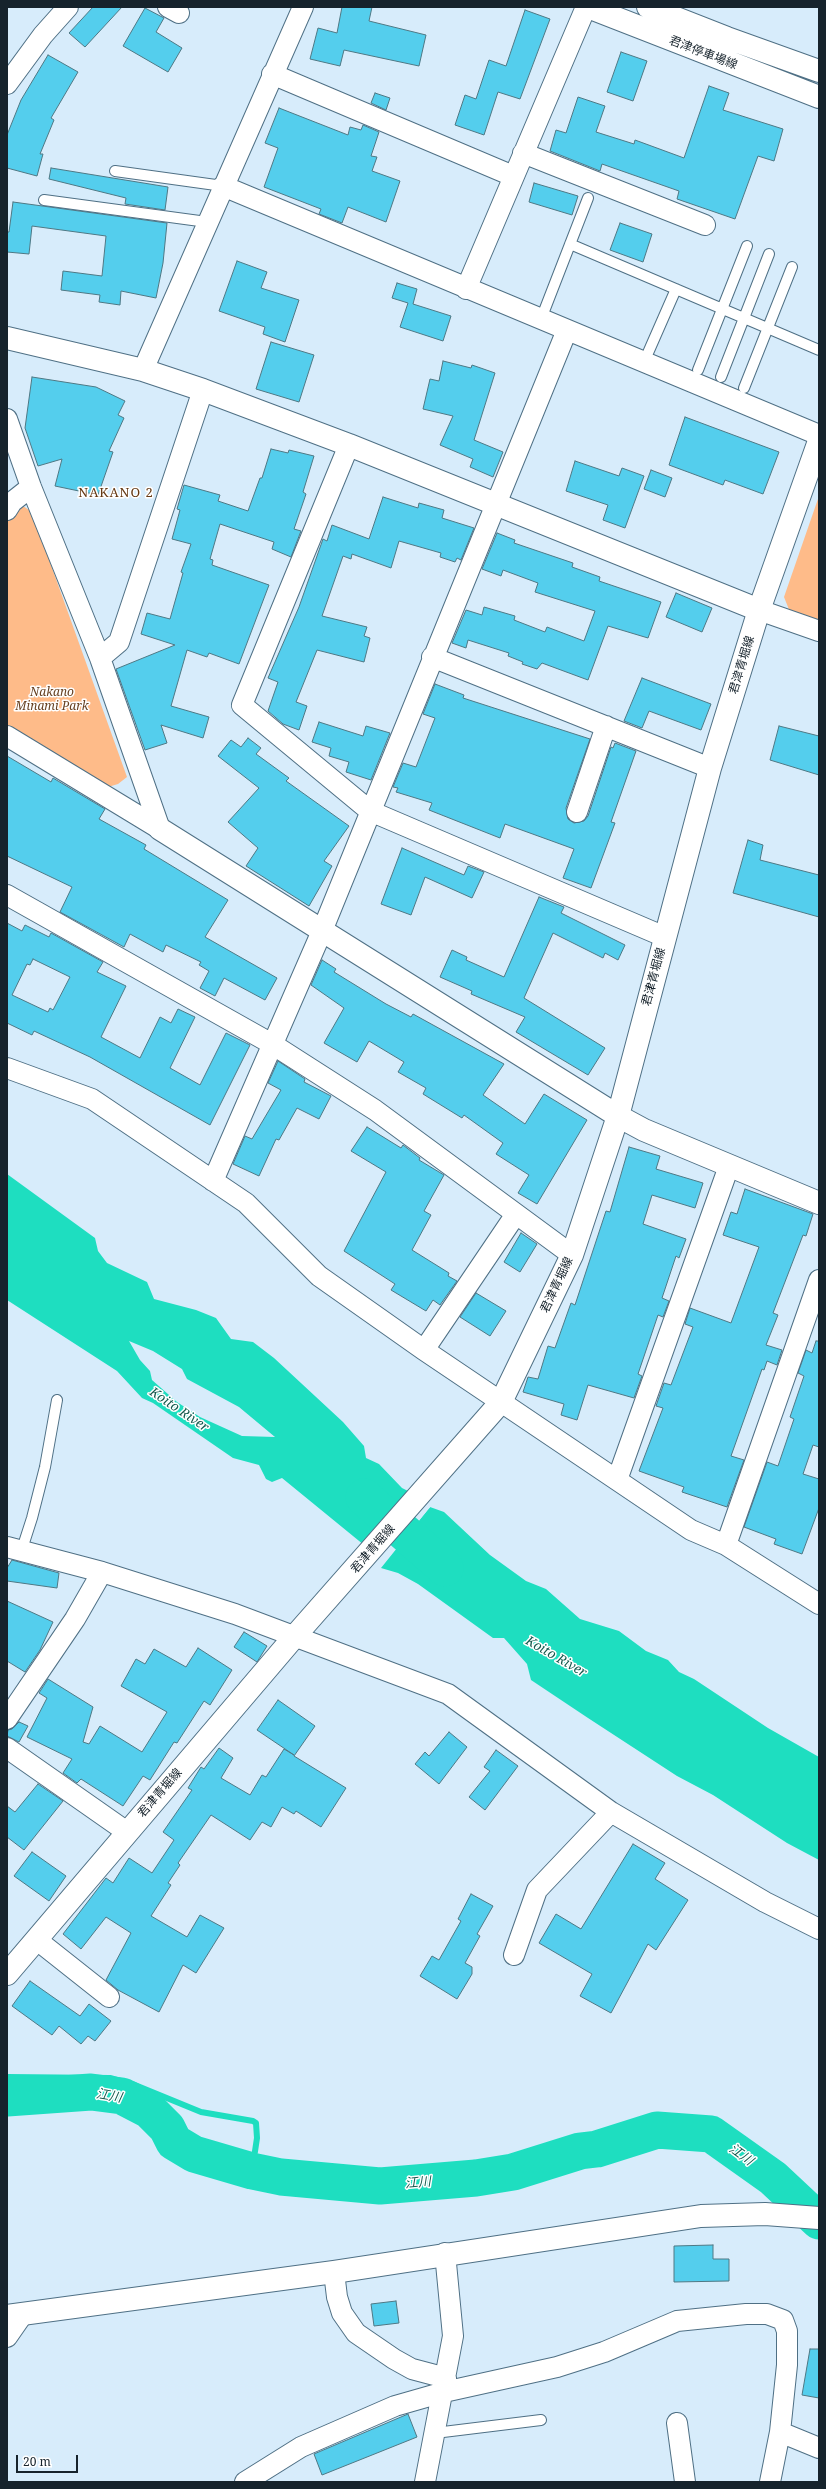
<!DOCTYPE html>
<html>
<head>
<meta charset="utf-8">
<style>
  body { margin:0 }
  #map { position:relative; width:826px; height:2489px; overflow:hidden; background:#d7ecfb; font-family:"Noto Serif",serif }
  canvas { display:block }
  .frame { position:absolute; inset:0; border:8px solid #16232c; pointer-events:none }
  .scale { position:absolute; left:16px; top:2455px; width:62px; height:18px; box-sizing:border-box; border:2px solid #16232c; border-top:0; padding-left:5px; font-size:12px; line-height:14px; white-space:nowrap; color:#16232c; -webkit-text-stroke:3px #fff; paint-order:stroke }
</style>
</head>
<body>
<div id="map">
<canvas width="826" height="2489"></canvas>
<div class="frame"></div>
<div class="scale">20 m</div>
</div>
<script>
const g = document.querySelector('canvas').getContext('2d');
g.lineJoin = 'round';
function paint(path, color) {
  g.fillStyle = color;
  g.fill(path, 'evenodd');
}
function shape(rows) {
  const path = new Path2D();
  for (const r of rows) {
    path.moveTo(r[0], r[1]);
    for (let i = 2; i < r.length; i += 2) path.lineTo(r[i], r[i + 1]);
  }
  return path;
}
function strokePath(path, color, width, dash) {
  g.strokeStyle = color;
  g.lineWidth = width;
  g.lineCap = dash ? 'butt' : 'round';
  g.setLineDash(dash || []);
  g.stroke(path);
}
function drawText(font, color, halo, rows, align = 'center') {
  g.font = font + ' "Noto Serif","Noto Sans JP",serif';
  g.lineWidth = 3;
  g.setLineDash([]);
  g.textBaseline = 'middle';
  g.strokeStyle = halo;
  g.fillStyle = color;
  for (const [text, x, y, turn = 0] of rows) {
    g.save();
    g.translate(x, y);
    g.rotate((+turn || 0) * Math.PI / 180);
    g.textAlign = isNaN(turn) ? turn : align;
    if (halo) g.strokeText(text, 0, 0);
    g.fillText(text, 0, 0);
    g.restore();
  }
}
const green = shape([
  [819,496,819,623,790,612,784,597],
  [23,506,32,512,127,777,118,784,108,787,7,725,7,523,13,510]
]);
const water = shape([
  [7,1174,95,1238,98,1251,107,1263,147,1282,154,1299,196,1310,216,1318,231,1339,253,1342,274,1358,343,1422,364,1446,366,1458,379,1464,402,1488,410,1492,364,1545,282,1478,272,1482,266,1479,259,1465,233,1458,153,1403,142,1398,117,1371,7,1300],
  [129,1341,153,1351,182,1369,187,1379,239,1407,275,1437,242,1436,200,1417,177,1402,152,1380,150,1371,140,1360],
  [430,1507,444,1512,490,1555,526,1581,546,1589,580,1619,619,1631,646,1651,668,1660,679,1672,694,1679,768,1728,819,1757,819,1860,787,1843,713,1795,677,1776,588,1718,531,1680,527,1664,504,1638,493,1638,418,1584,398,1573,381,1568]
]);
const pier = shape([
  [428,1506,431,1506,379,1569,379,1566]
]);
const stream = shape([
  [7,2077,110,2078,135,2085,201,2112,253,2121,256,2123,257,2138,252,2171]
]);
const river = shape([
  [364,1497,445,1568],
  [7,2098,91,2092,122,2096,149,2110,167,2128,174,2142,194,2154,252,2171,281,2177,380,2186,476,2178,513,2172,580,2151,597,2149,657,2130,711,2134,773,2178,819,2221]
]);
const building = shape([
  [93,7,122,7,85,47,69,33,93,7],
  [342,7,372,7,369,21,426,35,419,66,344,50,340,66,310,59,318,28,337,33,342,7],
  [145,8,164,18,156,32,182,48,168,72,123,46,145,8],
  [525,10,550,19,520,99,498,92,484,135,455,125,465,95,476,99,489,60,506,66,525,10],
  [621,52,647,61,633,101,607,92,621,52],
  [48,55,78,72,51,118,54,120,40,154,43,154,37,176,7,168,7,135,21,100,48,55],
  [709,86,729,93,723,110,783,129,774,161,758,156,735,219,677,199,679,191,602,164,600,171,550,151,556,130,566,133,578,97,605,106,596,132,634,144,635,140,684,158,709,86],
  [375,93,390,98,386,110,371,103,375,93],
  [279,108,348,135,350,127,361,130,363,125,379,132,371,156,377,157,372,171,400,181,386,222,348,207,342,223,319,214,321,209,264,187,278,148,265,143,279,108],
  [51,168,168,187,165,210,125,204,126,198,49,179,51,168],
  [534,183,578,196,572,215,529,202,534,183],
  [13,202,167,223,163,263,156,298,121,291,120,305,99,302,100,295,61,290,63,271,102,276,106,236,32,226,29,254,7,252,7,232,9,232,13,202],
  [620,223,652,234,643,262,610,250,620,223],
  [237,261,267,272,261,288,299,300,285,342,263,334,265,327,219,311,237,261],
  [397,283,417,289,413,304,451,316,443,341,400,327,408,303,392,298,397,283],
  [271,342,314,355,299,402,256,389,271,342],
  [443,361,471,368,472,365,495,373,474,440,503,452,493,477,470,467,473,459,440,445,453,416,423,409,430,379,439,381,443,361],
  [32,377,96,387,125,401,118,415,124,418,109,451,113,452,98,495,55,486,62,459,38,466,25,428,32,377],
  [685,417,779,452,763,494,725,480,723,485,669,465,685,417],
  [271,449,288,453,289,450,314,456,303,492,306,494,294,529,301,531,291,557,272,549,274,542,220,524,210,559,213,560,212,565,269,585,239,664,209,653,207,657,187,650,171,706,209,717,203,738,161,725,167,743,145,750,116,669,175,645,141,634,147,613,170,619,183,573,181,572,191,544,172,539,180,510,177,509,184,485,220,495,218,501,248,511,260,478,262,478,271,449],
  [575,461,619,476,622,468,644,476,625,528,603,520,608,505,566,491,575,461],
  [651,470,672,478,665,497,644,489,651,470],
  [383,497,418,508,419,503,444,510,442,518,474,528,461,560,457,558,455,562,440,557,441,553,399,541,391,568,352,554,351,559,343,556,322,616,367,627,364,636,370,638,364,662,317,650,296,702,307,706,299,730,283,724,268,711,278,682,268,678,299,607,323,539,327,541,332,525,369,539,383,497],
  [497,533,515,540,514,543,573,563,572,567,600,577,599,581,661,602,648,638,608,626,588,680,542,663,537,669,522,664,523,662,508,656,509,653,468,640,466,648,452,643,466,610,482,615,484,607,515,616,514,620,545,632,547,627,584,641,595,611,535,592,538,583,503,570,501,576,482,569,497,533],
  [676,593,712,608,702,632,666,617,676,593],
  [642,678,711,704,701,730,649,711,642,728,624,721,642,678],
  [435,684,464,695,463,698,590,739,566,808,568,819,574,823,584,821,588,816,611,747,613,748,615,743,636,751,611,822,615,823,591,888,563,878,574,849,505,824,500,838,429,810,432,803,396,792,398,788,393,787,403,763,416,767,435,718,423,714,435,684],
  [319,722,363,736,366,726,390,733,371,780,346,772,349,762,329,756,331,748,312,742,319,722],
  [779,726,819,736,819,775,770,760,779,726],
  [248,738,261,748,256,754,289,778,286,781,349,826,324,861,332,866,309,906,246,866,258,848,228,822,259,788,218,756,231,740,241,747,248,738],
  [7,756,51,782,53,778,105,809,99,819,146,845,144,849,228,900,205,937,277,978,265,1000,224,978,215,996,200,988,209,971,199,965,201,962,166,945,163,952,130,934,124,947,60,912,72,887,7,856,7,756],
  [748,840,763,845,760,860,819,875,819,917,733,893,748,840],
  [402,848,464,875,468,866,484,872,472,898,425,877,411,915,381,904,402,848],
  [539,897,564,907,561,913,625,945,618,960,605,953,603,958,553,933,524,998,605,1048,588,1075,516,1032,525,1017,471,994,472,991,440,977,452,950,467,957,466,960,504,977,539,897],
  [7,923,22,931,25,925,49,937,51,933,103,962,97,972,126,986,101,1037,140,1058,160,1017,171,1023,178,1009,195,1017,170,1068,200,1085,226,1033,250,1045,210,1125,90,1057,34,1031,32,1035,7,1023,7,923],
  [33,959,70,977,53,1010,50,1008,48,1012,12,995,27,964,30,965,33,959],
  [322,960,336,969,334,972,386,1004,411,1017,413,1014,504,1064,483,1095,525,1124,544,1094,587,1120,537,1204,518,1193,529,1175,496,1154,503,1143,464,1115,462,1118,423,1094,426,1088,398,1072,404,1062,369,1041,357,1062,324,1043,344,1008,311,985,322,960],
  [278,1061,305,1079,304,1082,331,1096,319,1119,297,1108,279,1140,276,1139,259,1176,233,1164,245,1136,252,1139,281,1090,268,1083,278,1061],
  [367,1127,401,1148,403,1145,420,1158,419,1160,444,1175,424,1211,431,1215,412,1250,449,1273,448,1276,457,1281,440,1305,433,1300,426,1311,391,1290,395,1284,344,1251,386,1172,351,1151,367,1127],
  [629,1147,660,1156,656,1169,703,1183,695,1208,652,1195,643,1224,686,1239,679,1258,676,1256,662,1298,669,1301,663,1317,658,1315,638,1374,642,1376,634,1398,588,1385,577,1420,561,1415,564,1404,523,1392,528,1377,538,1379,548,1346,555,1348,571,1303,575,1305,606,1211,610,1212,629,1147],
  [745,1189,813,1214,806,1236,803,1235,773,1313,778,1315,766,1345,782,1350,777,1365,767,1361,764,1370,762,1369,731,1456,744,1460,727,1507,682,1492,684,1487,639,1471,663,1408,656,1406,664,1383,671,1385,693,1327,685,1324,690,1308,731,1323,759,1247,723,1235,731,1212,737,1214,745,1189],
  [521,1233,537,1244,520,1272,504,1262,521,1233],
  [476,1293,506,1311,490,1336,460,1317,476,1293],
  [816,1341,819,1341,819,1447,813,1445,803,1474,819,1479,819,1508,802,1554,774,1544,776,1539,744,1527,767,1462,778,1466,794,1419,790,1417,804,1376,798,1373,806,1350,812,1353,816,1341],
  [12,1560,59,1573,57,1588,7,1581,7,1568,12,1560],
  [7,1601,53,1622,40,1650,25,1672,7,1661,7,1601],
  [244,1632,267,1646,257,1662,234,1647,244,1632],
  [198,1648,232,1670,210,1705,204,1701,177,1743,174,1742,150,1780,143,1776,123,1806,81,1779,77,1783,63,1773,72,1759,27,1737,47,1698,39,1693,48,1679,93,1707,83,1742,89,1744,100,1726,142,1752,167,1712,121,1686,136,1659,145,1664,154,1649,186,1667,198,1648],
  [278,1700,315,1726,294,1756,346,1788,321,1827,296,1811,294,1814,282,1807,271,1827,262,1822,250,1840,211,1815,178,1863,180,1865,168,1883,171,1885,151,1916,187,1937,200,1915,224,1928,196,1973,183,1965,159,2012,118,1990,106,1980,131,1933,106,1917,81,1949,63,1934,106,1878,113,1883,129,1858,152,1873,174,1840,163,1832,192,1790,188,1788,201,1767,204,1769,219,1748,233,1758,221,1778,250,1795,262,1775,266,1777,284,1749,294,1755,257,1730,278,1700],
  [19,1722,28,1726,19,1742,7,1736,8,1730,12,1729,19,1722],
  [449,1732,467,1747,439,1784,415,1764,425,1752,429,1756,449,1732],
  [496,1750,518,1766,485,1810,469,1797,490,1771,484,1767,496,1750],
  [38,1784,63,1801,24,1850,7,1837,7,1806,15,1812,38,1784],
  [633,1844,665,1863,655,1879,688,1900,656,1950,648,1944,611,2013,580,1996,592,1974,539,1943,556,1914,581,1929,633,1844],
  [32,1852,66,1876,49,1901,14,1876,32,1852],
  [471,1894,493,1906,477,1934,480,1936,465,1963,472,1967,472,1974,457,1999,420,1976,432,1956,439,1960,461,1921,458,1919,471,1894],
  [30,1981,80,2016,89,2004,111,2021,95,2041,88,2036,81,2044,59,2026,52,2035,12,2006,30,1981],
  [713,2245,713,2259,729,2259,729,2281,674,2282,674,2246,713,2245],
  [396,2301,399,2323,374,2326,371,2304,396,2301],
  [810,2349,819,2349,819,2398,802,2395,810,2349],
  [408,2414,417,2437,322,2475,314,2454,408,2414]
]);
const lane = shape([
  [115,171,223,186],
  [44,200,207,222],
  [570,244,819,350],
  [541,319,588,198],
  [644,362,676,289],
  [698,370,747,246],
  [721,377,769,254],
  [744,388,792,267],
  [22,1549,32,1518,45,1467,57,1400],
  [435,2433,541,2420]
]);
const street = shape([
  [168,7,179,13],
  [272,74,513,176],
  [7,84,43,35,68,7],
  [523,153,705,225],
  [223,186,819,435],
  [466,289,586,7],
  [143,370,303,7],
  [7,419,31,487,100,658,160,829],
  [349,445,242,705,370,811,665,937],
  [7,510,12,502,31,487],
  [759,610,819,631],
  [432,657,710,768],
  [100,658,119,642,203,390],
  [7,736,160,829],
  [577,812,606,726],
  [7,895,272,1044,375,1110,572,1255],
  [7,1068,92,1099,246,1203,319,1276,424,1350,691,1530,726,1545,819,1604],
  [213,1181,322,931,567,330],
  [424,1350,516,1214],
  [617,1480,729,1166],
  [726,1545,819,1280],
  [7,1547,102,1572,235,1614,448,1694,611,1812,765,1902,819,1929],
  [7,1719,75,1619,102,1572],
  [7,1748,127,1832],
  [37,1940,109,1997],
  [514,1955,537,1890,611,1812],
  [334,2272,337,2297,342,2313,356,2333,394,2359,412,2369,446,2378],
  [7,2337,23,2314],
  [677,2423,685,2482],
  [780,2432,819,2448],
  [245,2482,301,2447,395,2406,444,2392,557,2367,604,2352,677,2321,746,2314,767,2314,783,2320,787,2331,787,2365,780,2432,770,2482],
  [425,2482,453,2336,445,2253]
]);
const secondary = shape([
  [588,7,819,97],
  [648,7,727,38,819,71],
  [7,338,143,370,203,390,349,445,759,610],
  [160,829,618,1116,644,1130,819,1203],
  [7,1974,294,1637,501,1402,572,1255,618,1116,710,768,759,610,819,441],
  [7,2316,334,2272,701,2216,765,2214,819,2218]
]);
const streetNames = [
  ["君津停車場線",703,53,21],
  ["君津青堀線",742,665,-73],
  ["君津青堀線",654,977,-75],
  ["君津青堀線",557,1285,-65],
  ["君津青堀線",373,1549,-49],
  ["君津青堀線",160,1793,-49]
];
const parkNames = [
  ["Nakano",52,693],
  ["Minami Park",52,707]
];
const neighbourhoodNames = [
  ["NAKANO 2",116,493]
];
const waterNames = [
  ["Koito River",179,1410,34],
  ["Koito River",556,1657,30],
  ["江川",109,2096,10],
  ["江川",741,2155,36],
  ["江川",418,2183,-5]
];
paint(green, '#febb89');
paint(water, '#1edec0');
paint(pier, '#d7ecfb');
strokePath(stream, '#1edec0', 6);
strokePath(river, '#1edec0', 37);
paint(building, '#54ceed');
strokePath(building, '#4e7884', 1);
strokePath(lane, '#4f7085', 12);
strokePath(street, '#4f7085', 22);
strokePath(secondary, '#4f7085', 24);
strokePath(lane, '#fff', 10);
strokePath(street, '#fff', 20);
strokePath(secondary, '#fff', 22);
drawText('12px', '#16232c', '#fff', streetNames);
drawText('italic 12px', '#674122', '#fff', parkNames);
g.letterSpacing = '1px';
drawText('13px', '#653913', '#fff', neighbourhoodNames);
g.letterSpacing = '0px';
drawText('italic 13px', '#155a4e', '#fff', waterNames);
</script>
</body>
</html>
